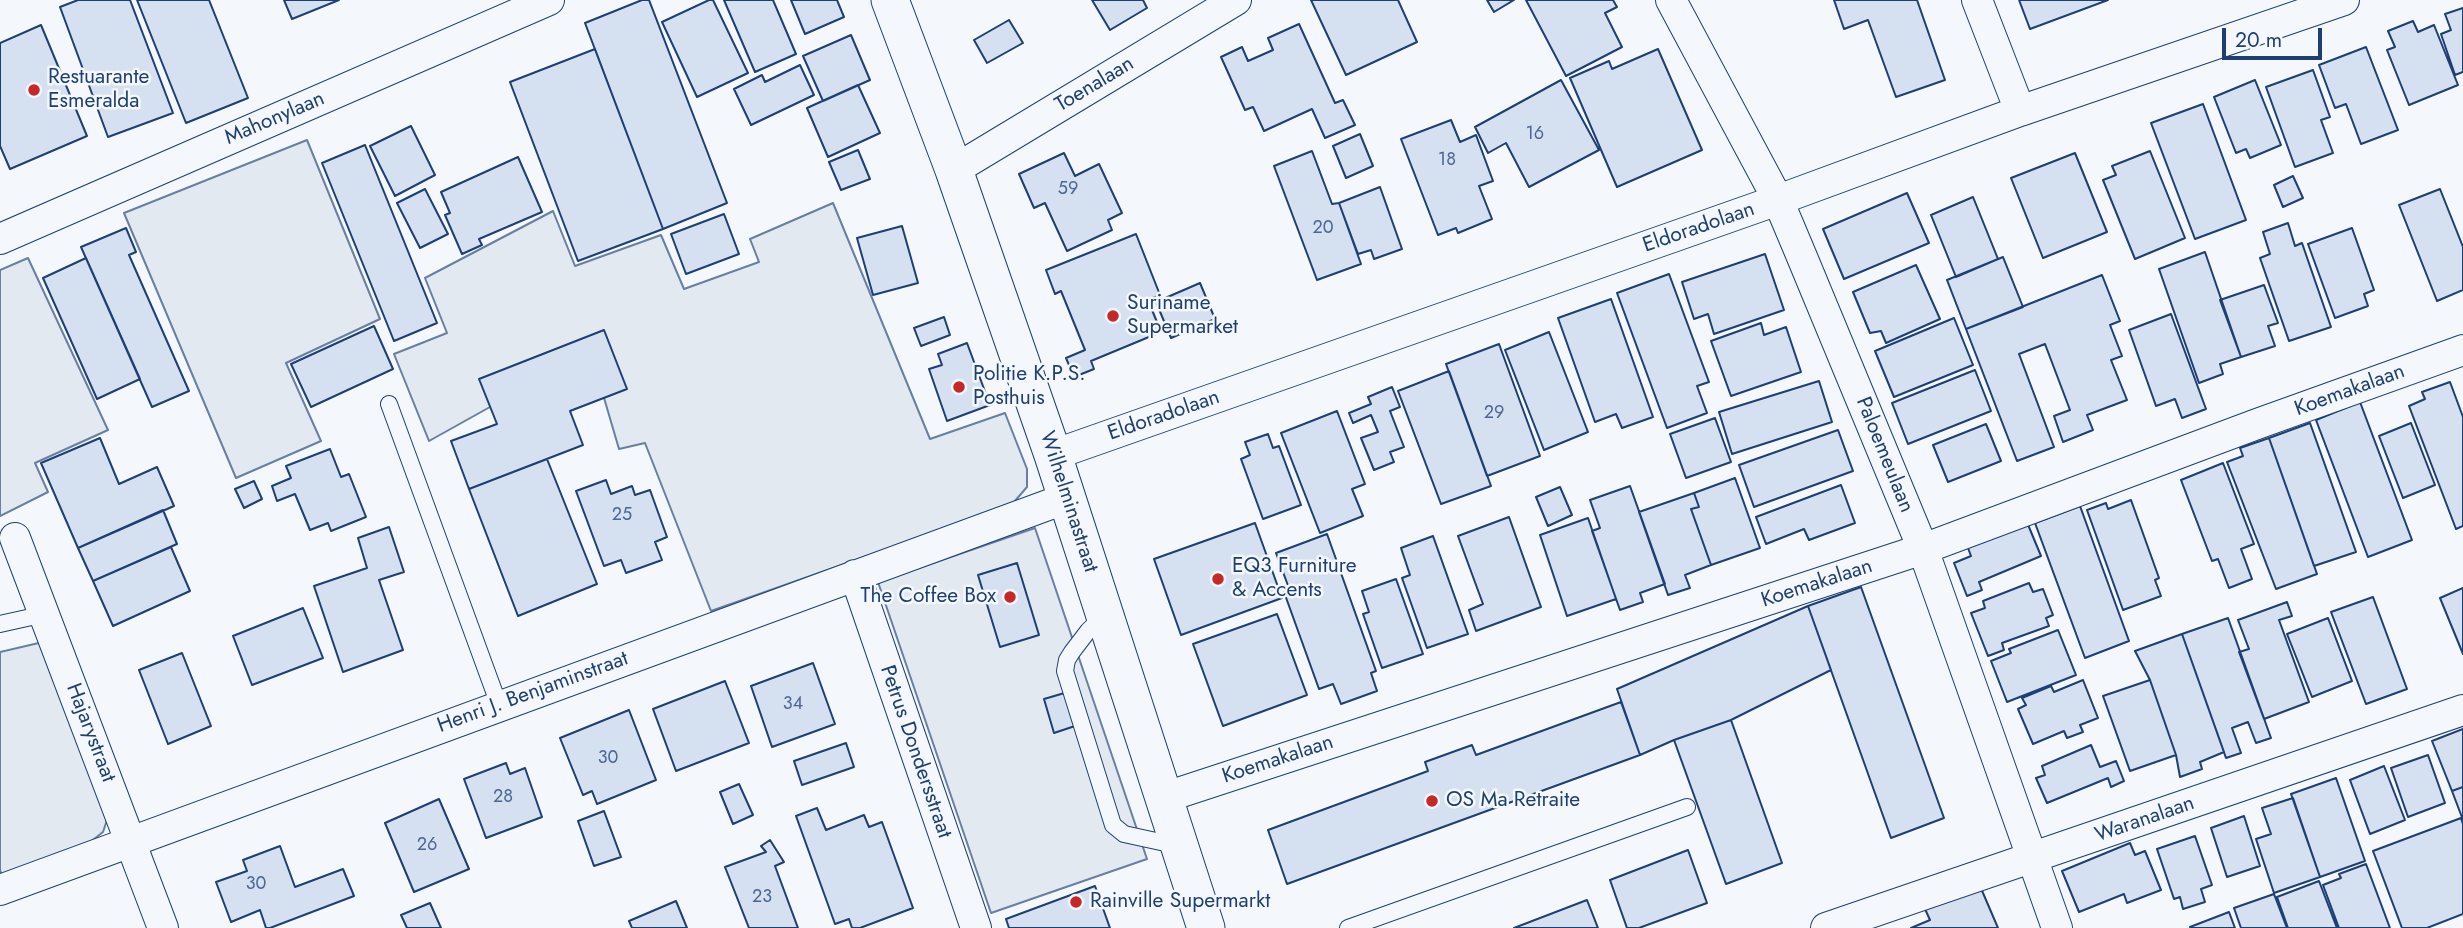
<!DOCTYPE html>
<html>
<head>
<meta charset="utf-8">
<style>
  body { margin:0 }
  #map { position:relative; width:2463px; height:928px; overflow:hidden; background:#f4f7fb; font-family:Jost,sans-serif }
  canvas { display:block }
  .scale { position:absolute; left:2222px; top:28px; width:100px; height:32px; box-sizing:border-box; border:4px solid #1d3f73; border-top:0; padding-left:9px; font-size:21px; line-height:24px; white-space:nowrap; color:#1d3f73; -webkit-text-stroke:5px #f4f7fb; paint-order:stroke }
</style>
</head>
<body>
<div id="map">
<canvas width="2463" height="928"></canvas>
<div class="scale">20 m</div>
</div>
<script>
const g = document.querySelector('canvas').getContext('2d');
g.lineJoin = 'round';
function paint(path, color) {
  g.fillStyle = color;
  g.fill(path, 'evenodd');
}
function shape(rows) {
  const path = new Path2D();
  for (const r of rows) {
    path.moveTo(r[0], r[1]);
    for (let i = 2; i < r.length; i += 2) path.lineTo(r[i], r[i + 1]);
  }
  return path;
}
function strokePath(path, color, width, dash) {
  g.strokeStyle = color;
  g.lineWidth = width;
  g.lineCap = dash ? 'butt' : 'round';
  g.setLineDash(dash || []);
  g.stroke(path);
}
function drawText(font, color, halo, rows, align = 'center') {
  g.font = font + ' Jost,sans-serif';
  g.lineWidth = 5;
  g.setLineDash([]);
  g.textBaseline = 'middle';
  g.strokeStyle = halo;
  g.fillStyle = color;
  for (const [text, x, y, turn = 0] of rows) {
    g.save();
    g.translate(x, y);
    g.rotate((+turn || 0) * Math.PI / 180);
    g.textAlign = isNaN(turn) ? turn : align;
    if (halo) g.strokeText(text, 0, 0);
    g.fillText(text, 0, 0);
    g.restore();
  }
}
const green = shape([
  [307,140,380,319,286,363,321,441,236,478,124,213,307,140],
  [833,203,930,439,1005,413,1027,469,1027,487,1014,502,995,511,711,611,645,443,619,449,602,391,542,378,429,441,394,354,447,333,425,278,553,211,575,266,661,235,684,289,759,262,750,239,833,203],
  [28,258,108,430,35,463,48,492,0,516,0,270,28,258],
  [1035,528,1147,859,991,913,878,582,1035,528],
  [43,642,108,817,103,832,79,851,2,875,0,870,0,652,43,642]
]);
const building = shape([
  [78,0,130,0,173,113,108,137,60,7,78,0],
  [137,0,209,0,248,98,186,123,137,0],
  [284,0,339,0,292,19,284,0],
  [642,0,649,0,727,203,663,229,585,23,642,0],
  [709,0,713,0,748,73,697,97,662,22,709,0],
  [724,0,773,0,796,54,755,72,724,0],
  [791,0,837,0,844,17,805,34,791,0],
  [1092,0,1143,0,1147,8,1110,30,1092,0],
  [1311,0,1398,0,1417,42,1346,75,1311,0],
  [1487,0,1514,0,1494,12,1487,0],
  [1526,0,1613,0,1617,7,1605,13,1622,47,1566,76,1526,0],
  [1834,0,1917,0,1945,80,1896,97,1868,20,1844,29,1834,0],
  [2019,0,2108,0,2030,29,2019,0],
  [2463,8,2463,72,2455,75,2441,34,2451,30,2445,14,2463,8],
  [1009,20,1023,43,987,63,974,40,1009,20],
  [2413,21,2418,32,2434,25,2458,85,2409,105,2387,50,2395,47,2388,31,2413,21],
  [1299,24,1335,103,1343,100,1355,125,1325,138,1312,109,1264,131,1253,107,1245,110,1221,57,1242,47,1248,61,1273,50,1268,38,1299,24],
  [41,25,87,136,10,169,0,146,0,43,41,25],
  [851,35,870,80,823,101,803,56,851,35],
  [2366,47,2398,130,2361,144,2346,104,2335,108,2319,65,2366,47],
  [595,49,663,229,578,261,510,82,595,49],
  [1658,49,1702,150,1617,187,1570,78,1609,61,1612,69,1658,49],
  [800,65,814,95,751,125,734,89,762,75,765,82,800,65],
  [2313,70,2330,117,2321,120,2333,153,2295,167,2266,87,2313,70],
  [1561,80,1599,150,1529,187,1506,143,1488,153,1475,127,1561,80],
  [2255,80,2281,145,2250,158,2246,149,2236,153,2214,97,2255,80],
  [858,85,880,133,828,157,807,108,858,85],
  [2203,104,2246,220,2195,239,2151,123,2203,104],
  [1451,120,1460,142,1476,135,1493,181,1479,186,1492,219,1458,233,1456,228,1438,235,1401,139,1451,120],
  [411,126,435,175,395,196,370,146,411,126],
  [1360,134,1373,166,1346,178,1333,146,1360,134],
  [365,145,437,323,394,341,322,163,365,145],
  [858,150,870,179,841,190,829,162,858,150],
  [1312,151,1332,204,1339,203,1361,264,1317,280,1274,166,1312,151],
  [2150,151,2185,238,2135,259,2103,180,2116,175,2112,166,2150,151],
  [1064,153,1075,176,1099,164,1122,213,1108,220,1112,230,1067,251,1045,203,1034,208,1019,174,1064,153],
  [2075,153,2107,232,2043,258,2011,178,2075,153],
  [518,157,542,212,479,239,482,245,462,254,445,215,450,213,441,192,518,157],
  [2293,176,2303,198,2283,207,2274,185,2293,176],
  [1380,187,1402,249,1374,259,1371,250,1358,254,1339,203,1380,187],
  [425,189,448,234,420,248,397,203,425,189],
  [2440,189,2463,247,2463,290,2437,301,2399,205,2440,189],
  [1907,193,1929,243,1844,279,1823,229,1907,193],
  [1973,197,1998,259,1956,277,1931,215,1973,197],
  [724,214,739,254,686,274,671,234,724,214],
  [2288,223,2295,246,2302,243,2331,327,2289,341,2260,258,2270,254,2263,232,2288,223],
  [902,226,918,283,873,295,857,238,902,226],
  [126,228,136,252,129,255,189,391,152,407,81,247,126,228],
  [2352,228,2374,290,2364,294,2368,306,2335,318,2308,244,2352,228],
  [1136,234,1160,295,1148,300,1161,332,1091,361,1094,369,1074,377,1066,358,1085,350,1061,291,1055,294,1046,270,1136,234],
  [2205,252,2241,357,2220,364,2223,374,2199,383,2159,269,2205,252],
  [1765,254,1784,310,1714,334,1708,314,1694,319,1682,282,1765,254],
  [2003,257,2023,307,1966,329,1947,280,2003,257],
  [86,258,140,379,97,399,43,278,86,258],
  [1916,265,1940,319,1886,343,1881,331,1870,333,1853,292,1916,265],
  [1669,274,1709,382,1697,386,1707,413,1667,428,1617,293,1669,274],
  [2102,275,2120,321,2110,325,2122,356,2111,360,2127,400,2087,415,2093,430,2063,442,2054,416,2070,410,2045,344,2019,354,2054,447,2017,461,1966,329,2102,275],
  [1200,283,1215,319,1171,338,1156,302,1200,283],
  [2264,285,2278,323,2268,326,2275,346,2241,357,2220,300,2264,285],
  [1611,299,1653,417,1622,428,1616,414,1595,422,1558,318,1611,299],
  [2171,314,2206,409,2182,418,2175,399,2156,406,2129,330,2171,314],
  [944,317,950,335,921,346,914,328,944,317],
  [1954,318,1973,365,1894,397,1875,351,1954,318],
  [1761,323,1764,335,1786,327,1801,372,1731,396,1711,341,1761,323],
  [374,326,393,369,311,407,291,364,374,326],
  [604,330,627,389,570,411,583,445,469,489,451,441,497,424,479,379,604,330],
  [1549,332,1588,432,1544,450,1505,350,1549,332],
  [967,343,990,405,947,421,929,369,942,365,938,354,967,343],
  [1499,344,1540,456,1487,476,1446,364,1499,344],
  [1975,370,1991,411,1908,444,1892,403,1975,370],
  [1449,371,1491,486,1441,504,1398,391,1449,371],
  [1819,381,1832,422,1732,454,1719,412,1819,381],
  [2450,382,2463,417,2463,526,2456,529,2409,406,2425,399,2422,392,2450,382],
  [1392,387,1400,407,1390,411,1404,447,1390,452,1394,462,1374,470,1361,438,1378,432,1371,415,1353,423,1349,413,1371,404,1368,397,1392,387],
  [2360,402,2412,540,2368,557,2316,420,2360,402],
  [1337,411,1365,484,1352,489,1363,516,1320,533,1281,433,1337,411],
  [1715,418,1731,462,1686,478,1670,434,1715,418],
  [2310,423,2356,552,2314,566,2269,438,2310,423],
  [2411,423,2435,485,2403,498,2379,436,2411,423],
  [1986,424,2001,461,1948,482,1933,445,1986,424],
  [1838,430,1853,471,1754,507,1739,465,1838,430],
  [1268,434,1273,448,1279,446,1301,505,1263,519,1241,459,1250,455,1245,442,1268,434],
  [100,438,119,484,157,467,174,506,78,548,41,463,100,438],
  [2269,438,2317,574,2276,589,2227,462,2243,456,2240,448,2269,438],
  [330,449,341,477,349,474,366,517,331,531,328,523,310,530,295,494,277,501,272,486,291,478,286,466,330,449],
  [547,459,597,584,518,616,469,489,547,459],
  [2223,463,2254,544,2241,549,2252,579,2229,588,2218,559,2212,561,2181,480,2223,463],
  [1735,478,1760,548,1711,565,1691,509,1699,507,1694,493,1735,478],
  [606,480,611,494,632,486,635,495,650,490,667,537,655,542,662,560,626,573,621,560,604,566,576,491,606,480],
  [254,481,262,499,244,508,235,489,254,481],
  [1841,485,1855,523,1809,540,1804,529,1766,544,1756,517,1841,485],
  [1630,486,1665,584,1640,593,1643,602,1620,610,1592,531,1600,528,1590,500,1630,486],
  [1560,487,1572,515,1548,526,1536,497,1560,487],
  [1694,493,1699,507,1691,509,1711,565,1685,575,1690,588,1668,595,1639,512,1694,493],
  [2131,500,2159,578,2155,580,2161,596,2123,610,2087,510,2106,503,2108,509,2131,500],
  [2080,506,2129,641,2085,658,2035,523,2080,506],
  [163,510,177,544,93,581,78,548,163,510],
  [2024,515,2041,556,1979,582,1982,590,1967,596,1954,563,1971,556,1965,540,2024,515],
  [1509,517,1541,607,1476,631,1469,610,1483,604,1458,536,1509,517],
  [1588,518,1616,599,1567,616,1540,535,1588,518],
  [1255,523,1282,598,1181,635,1154,559,1255,523],
  [389,527,404,572,379,580,403,650,343,672,314,586,367,568,358,538,389,527],
  [1327,534,1376,671,1371,673,1377,691,1341,704,1333,684,1319,689,1284,592,1290,591,1276,553,1327,534],
  [1433,536,1468,634,1427,648,1402,578,1410,575,1401,548,1433,536],
  [171,547,190,591,113,626,93,581,171,547],
  [1017,563,1039,635,1000,647,978,575,1017,563],
  [1396,579,1423,654,1382,668,1363,614,1369,612,1362,591,1396,579],
  [2029,583,2033,592,2043,589,2053,615,2046,618,2049,626,2002,643,2004,650,1988,656,1971,613,1985,608,1983,601,2029,583],
  [1861,587,1944,818,1891,838,1808,606,1861,587],
  [2463,588,2463,654,2440,598,2463,588],
  [2373,597,2407,689,2366,704,2331,612,2373,597],
  [2287,602,2292,616,2279,620,2309,702,2264,719,2239,652,2249,649,2238,620,2287,602],
  [1808,606,1831,670,1731,720,1674,740,1640,755,1617,689,1808,606],
  [303,608,323,658,252,685,233,636,303,608],
  [1277,614,1307,695,1223,726,1193,644,1277,614],
  [2228,618,2271,738,2256,743,2248,722,2232,728,2241,753,2226,758,2182,634,2228,618],
  [2328,618,2352,681,2312,697,2287,634,2328,618],
  [2058,630,2076,675,2007,702,1991,661,2011,653,2009,649,2058,630],
  [2182,634,2224,752,2200,762,2202,769,2180,777,2176,755,2150,680,2135,651,2182,634],
  [182,653,211,726,168,744,139,670,182,653],
  [813,663,835,724,772,747,751,686,813,663],
  [2083,680,2098,718,2080,725,2083,732,2067,738,2064,731,2033,744,2018,709,2026,705,2022,698,2051,686,2054,692,2083,680],
  [2150,680,2176,755,2130,771,2103,696,2150,680],
  [725,681,749,743,676,771,653,709,725,681],
  [1068,692,1078,725,1054,733,1044,699,1068,692],
  [1621,702,1640,755,1287,884,1268,830,1428,771,1425,762,1472,745,1476,755,1621,702],
  [629,710,656,780,597,804,592,791,583,795,560,738,629,710],
  [1731,720,1782,863,1726,884,1674,740,1731,720],
  [2463,729,2463,787,2452,791,2432,741,2463,729],
  [846,743,854,767,802,785,794,761,846,743],
  [2091,745,2100,767,2116,761,2124,781,2111,787,2108,778,2047,803,2036,778,2045,775,2042,766,2091,745],
  [2428,755,2445,803,2408,817,2391,768,2428,755],
  [506,763,510,774,525,768,542,817,486,838,464,779,506,763],
  [2384,766,2405,820,2370,834,2350,780,2384,766],
  [2336,778,2365,861,2320,877,2291,794,2336,778],
  [739,784,753,815,733,824,720,792,739,784],
  [2463,787,2463,820,2452,791,2463,787],
  [2293,798,2320,877,2274,893,2256,839,2271,834,2262,808,2293,798],
  [439,799,469,869,414,892,385,823,439,799],
  [817,808,826,830,864,815,869,827,882,822,913,908,860,928,852,928,849,919,835,924,796,816,817,808],
  [604,811,621,857,594,866,578,821,604,811],
  [2244,816,2260,866,2227,877,2211,828,2244,816],
  [2461,818,2463,824,2463,914,2427,928,2402,928,2373,851,2461,818],
  [2195,836,2212,885,2201,889,2205,902,2183,909,2180,897,2174,899,2157,849,2195,836],
  [770,840,784,862,775,866,798,928,749,928,725,867,766,852,761,846,770,840],
  [2130,843,2135,855,2145,851,2161,890,2127,903,2124,894,2079,912,2062,871,2130,843],
  [280,846,295,887,343,869,354,896,270,928,266,928,260,910,231,922,216,882,247,871,243,860,280,846],
  [1688,850,1707,903,1639,928,1627,928,1610,880,1688,850],
  [2366,864,2390,928,2339,928,2323,885,2341,878,2339,874,2366,864],
  [2319,881,2337,928,2288,928,2277,897,2319,881],
  [1095,886,1110,928,1009,928,1006,919,1095,886],
  [1980,886,1998,928,1911,928,1930,920,1925,909,1980,886],
  [2274,894,2287,928,2241,928,2234,908,2274,894],
  [1587,900,1598,928,1514,928,1587,900],
  [676,901,687,928,632,928,629,921,676,901],
  [430,903,441,928,407,928,401,915,430,903],
  [2229,912,2235,928,2191,928,2190,927,2229,912]
]);
const service = shape([
  [389,404,499,705],
  [1104,615,1088,631,1072,652,1067,660,1065,671,1113,825,1124,834,1179,846],
  [0,624,45,614],
  [1348,928,1687,807]
]);
const minor = shape([
  [1671,0,1778,200,1802,257,1923,549,2057,928],
  [1977,0,2020,111],
  [954,170,1236,0],
  [0,239,549,0],
  [1053,455,1778,200,2020,111,2344,0],
  [15,538,163,928],
  [855,575,976,928],
  [1163,798,1923,549,2257,424,2463,350],
  [0,890,1067,498],
  [1826,928,2463,710]
]);
const tertiary = shape([
  [890,0,954,170,1053,455,1206,928]
]);
const markers = [
  [34,90,7,"#c62828"],
  [1113,316,7,"#c62828"],
  [959,387,7,"#c62828"],
  [1218,579,7,"#c62828"],
  [1010,597,7,"#c62828"],
  [1432,801,7,"#c62828"],
  [1076,902,7,"#c62828"]
];
const numberNames = [
  ["16",1535,135],
  ["18",1447,161],
  ["59",1068,190],
  ["20",1323,229],
  ["29",1494,414],
  ["25",622,516],
  ["34",793,705],
  ["30",608,759],
  ["28",503,798],
  ["26",427,846],
  ["30",256,885],
  ["23",762,898]
];
const poiNames = [
  ["Restuarante",48,78],
  ["Esmeralda",48,102],
  ["Suriname",1127,304],
  ["Supermarket",1127,328],
  ["Politie K.P.S.",973,375],
  ["Posthuis",973,399],
  ["EQ3 Furniture",1232,567],
  ["& Accents",1232,591],
  ["The Coffee Box",996,597,"right"],
  ["OS Ma Retraite",1446,801],
  ["Rainville Supermarkt",1090,902]
];
const streetNames = [
  ["Toenalaan",1095,85,-31],
  ["Mahonylaan",275,119,-23],
  ["Eldoradolaan",1699,228,-19],
  ["Koemakalaan",2350,391,-20],
  ["Eldoradolaan",1164,416,-19],
  ["Paloemeulaan",1884,455,68],
  ["Wilhelminastraat",1068,502,72],
  ["Koemakalaan",1817,584,-18],
  ["Henri J. Benjaminstraat",533,693,-20],
  ["Hajarystraat",90,733,69],
  ["Petrus Dondersstraat",915,752,71],
  ["Koemakalaan",1278,760,-18],
  ["Waranalaan",2145,820,-19]
];
paint(green, '#e3e9f0');
strokePath(green, '#687fa3', 2);
paint(building, '#d5e0f0');
strokePath(building, '#1d3f73', 2);
strokePath(service, '#1d3f73', 18);
strokePath(minor, '#1d3f73', 32);
strokePath(tertiary, '#1d3f73', 39);
strokePath(service, '#f4f7fb', 16);
strokePath(minor, '#f4f7fb', 30);
strokePath(tertiary, '#f4f7fb', 37);
for (const [x, y, r, color] of markers) {
  const dot = new Path2D();
  dot.arc(x, y, r, 0, 2 * Math.PI);
  g.fillStyle = color;
  g.fill(dot);
  strokePath(dot, '#f4f7fb', 2.5);
}
drawText('18px', '#4b6792', null, numberNames);
drawText('21px', '#1d3f73', '#f4f7fb', poiNames, 'left');
drawText('21px', '#1d3f73', '#f4f7fb', streetNames);
</script>
</body>
</html>
